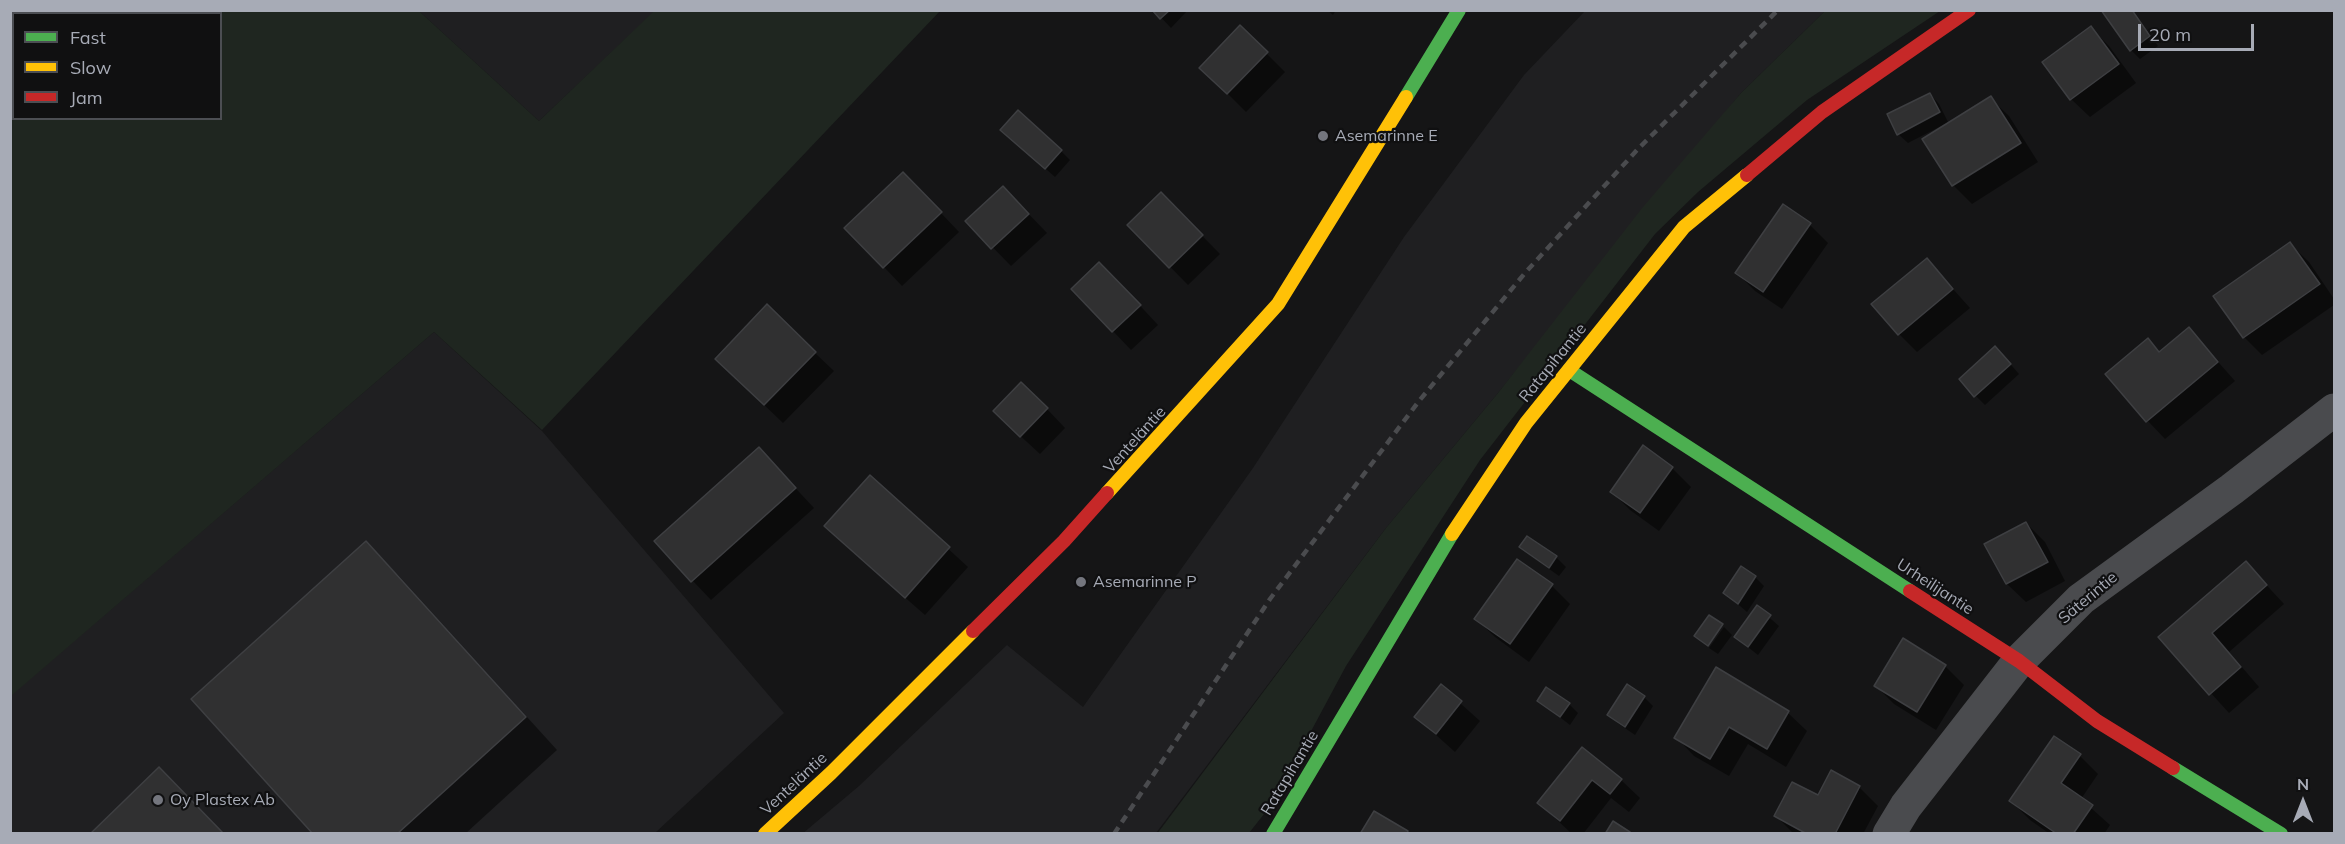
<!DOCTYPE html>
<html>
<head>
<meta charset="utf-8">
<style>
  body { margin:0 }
  #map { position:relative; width:2345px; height:844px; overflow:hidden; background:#151516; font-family:Mulish,sans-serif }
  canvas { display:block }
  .frame { position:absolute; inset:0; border:12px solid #a7abb6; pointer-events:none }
  .legend { position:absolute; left:12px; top:12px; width:210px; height:108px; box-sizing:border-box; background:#101011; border:2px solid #4c4e53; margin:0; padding:8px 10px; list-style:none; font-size:18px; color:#a7abb6 }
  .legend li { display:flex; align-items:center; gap:12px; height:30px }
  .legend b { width:30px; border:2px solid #4c4e53 }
  .north { position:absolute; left:2273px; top:772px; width:60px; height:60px; -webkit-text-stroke:4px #101011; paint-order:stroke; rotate:0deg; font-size:16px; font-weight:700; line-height:24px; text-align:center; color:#a7abb6 }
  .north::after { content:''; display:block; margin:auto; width:21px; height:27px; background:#a7abb6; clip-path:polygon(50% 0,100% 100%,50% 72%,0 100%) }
  .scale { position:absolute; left:2138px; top:24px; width:116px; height:27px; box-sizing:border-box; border:3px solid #a7abb6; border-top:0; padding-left:8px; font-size:18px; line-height:21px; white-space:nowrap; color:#a7abb6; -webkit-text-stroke:4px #101011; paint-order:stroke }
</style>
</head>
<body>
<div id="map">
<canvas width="2345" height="844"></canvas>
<div class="frame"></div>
<ul class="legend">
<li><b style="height:8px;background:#4caf50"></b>Fast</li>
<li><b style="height:8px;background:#ffc107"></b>Slow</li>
<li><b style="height:8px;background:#c62828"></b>Jam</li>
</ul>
<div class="north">N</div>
<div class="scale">20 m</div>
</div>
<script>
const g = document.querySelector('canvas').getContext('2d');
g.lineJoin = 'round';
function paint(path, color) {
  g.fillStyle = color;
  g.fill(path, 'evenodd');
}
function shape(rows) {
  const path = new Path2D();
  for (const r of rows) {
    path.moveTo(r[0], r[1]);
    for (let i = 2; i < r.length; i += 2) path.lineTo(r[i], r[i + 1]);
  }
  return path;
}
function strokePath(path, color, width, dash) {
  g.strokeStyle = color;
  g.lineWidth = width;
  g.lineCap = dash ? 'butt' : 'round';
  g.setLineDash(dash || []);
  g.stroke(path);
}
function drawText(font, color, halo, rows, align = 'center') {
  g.font = font + ' Mulish,sans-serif';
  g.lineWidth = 4.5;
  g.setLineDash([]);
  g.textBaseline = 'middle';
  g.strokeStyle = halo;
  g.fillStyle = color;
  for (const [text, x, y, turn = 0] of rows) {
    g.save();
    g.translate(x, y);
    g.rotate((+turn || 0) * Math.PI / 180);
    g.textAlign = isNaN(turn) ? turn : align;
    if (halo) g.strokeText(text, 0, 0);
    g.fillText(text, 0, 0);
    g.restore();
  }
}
const built = shape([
  [419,11,655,11,539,121],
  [1585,11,1825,11,1741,93,1498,393,1386,528,1156,833,802,834,859,786,1007,645,1083,707,1253,468,1404,237,1524,75],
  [434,332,542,431,784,713,655,833,11,834,10,696]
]);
const green = shape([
  [72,11,419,11,539,121,654,11,940,11,542,430,434,332,11,696,11,100,13,95,14,118,220,118,220,14,70,13],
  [1825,11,1940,11,1807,100,1698,192,1655,234,1480,460,1346,666,1272,804,1249,833,1157,834,1386,528,1498,393,1643,207,1741,93]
]);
const shadow = shape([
  [1154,10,1188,10,1171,28],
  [1327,10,1336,10,1333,15],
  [2103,10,2133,10,2158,46,2140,59,2131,50],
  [1240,27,1285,72,1246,112,1201,67],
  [2091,28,2109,46,2136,83,2090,117,2071,99],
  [1930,94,1939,104,1949,124,1990,98,2009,116,2038,162,1972,204,1953,185,1945,124,1908,143,1898,134],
  [1012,139,1061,151,1070,160,1055,177],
  [922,193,959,232,902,286,884,267],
  [1161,194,1220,254,1188,285,1129,225],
  [1021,206,1047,233,1011,266,967,221],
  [1810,225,1828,243,1782,309,1755,291,1737,273],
  [2290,244,2309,262,2334,299,2334,305,2262,355,2244,337],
  [1927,260,1970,308,1917,352,1899,334],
  [1118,282,1158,325,1131,350,1073,289],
  [2189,329,2235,381,2165,439,2147,420,2148,340,2160,353],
  [815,353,834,371,783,423,735,377],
  [2005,358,2019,374,1985,405,1975,395],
  [1047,409,1065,428,1040,454,1014,430],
  [759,449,814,508,711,600,656,542],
  [1672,468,1691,487,1659,531,1630,510,1612,492],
  [870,477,968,567,925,615,845,545],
  [2026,523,2045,542,2065,581,2026,602,2007,584,1986,545],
  [1528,538,1556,557,1566,567,1559,576,1531,556,1521,547],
  [366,543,398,575,557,750,465,834,315,834],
  [2246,563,2284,604,2229,652,2259,687,2229,713,2160,637],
  [1755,577,1764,586,1747,612,1725,593],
  [1552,586,1570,604,1529,662,1495,637,1476,619],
  [1757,607,1779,626,1758,655,1735,637],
  [1724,627,1732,635,1718,654,1709,648],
  [1903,640,1945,666,1964,685,1936,730,1894,704,1876,686],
  [1716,669,1788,713,1807,731,1786,767,1748,744,1729,776,1694,756,1676,737],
  [1441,686,1480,721,1455,752,1416,717],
  [1644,697,1653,706,1635,735,1619,724,1609,715],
  [1539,701,1569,704,1578,713,1570,725],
  [1582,749,1621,780,1640,798,1629,812,1611,798,1583,834,1572,834,1539,803],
  [2080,756,2098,774,2081,799,2110,825,2104,834,2050,834,2030,820,2011,801],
  [1859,787,1878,806,1863,834,1794,834,1776,816,1819,797]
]);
const building = shape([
  [1152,10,1170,10,1160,19,1152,10],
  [2101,10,2132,10,2150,36,2130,51,2101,10],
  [1240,25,1268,52,1227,94,1199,68,1240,25],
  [2091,26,2119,64,2070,100,2042,62,2091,26],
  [1930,93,1940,112,1897,135,1887,114,1930,93],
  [1991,96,2021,143,1952,186,1922,139,1991,96],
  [1018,110,1062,150,1045,169,1000,130,1018,110],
  [903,172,942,212,883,268,844,228,903,172],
  [1003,186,1029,214,991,249,965,221,1003,186],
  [1161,192,1203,235,1169,268,1127,225,1161,192],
  [1783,204,1811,223,1763,292,1735,273,1783,204],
  [2290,242,2320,284,2243,338,2213,296,2290,242],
  [1927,258,1953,289,1898,335,1871,304,1927,258],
  [1099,262,1141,305,1112,332,1071,289,1099,262],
  [767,304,816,352,764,405,715,359,767,304],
  [2189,327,2218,362,2146,422,2105,374,2148,338,2159,352,2189,327],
  [1995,346,2011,364,1974,397,1959,379,1995,346],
  [1021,382,1048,408,1020,437,993,411,1021,382],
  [1643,445,1673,467,1640,513,1610,492,1643,445],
  [759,447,796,488,691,582,654,541,759,447],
  [870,475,950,547,905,598,824,526,870,475],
  [2026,522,2048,562,2006,584,1984,544,2026,522],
  [1527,536,1557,556,1549,568,1519,547,1527,536],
  [366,541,526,717,397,834,313,834,191,699,366,541],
  [1517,559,1553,584,1510,644,1474,619,1517,559],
  [2246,561,2267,585,2212,633,2241,667,2209,695,2158,637,2246,561],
  [1741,566,1756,576,1738,604,1723,593,1741,566],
  [1757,605,1771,615,1748,647,1734,637,1757,605],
  [1709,615,1723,624,1708,646,1694,636,1709,615],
  [1903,638,1946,665,1917,712,1874,686,1903,638],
  [1716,667,1789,711,1767,749,1729,727,1710,759,1674,738,1716,667],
  [1441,684,1462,701,1436,734,1414,717,1441,684],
  [1627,684,1645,696,1625,727,1607,715,1627,684],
  [1546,687,1570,703,1560,717,1537,701,1546,687],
  [2054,736,2081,754,2061,783,2093,805,2073,834,2057,834,2009,801,2054,736],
  [1582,747,1622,779,1610,794,1592,780,1560,821,1537,803,1582,747],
  [159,767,224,834,90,834,159,767],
  [1831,770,1860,786,1835,834,1807,834,1774,816,1792,782,1818,795,1831,770],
  [1374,811,1408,831,1407,834,1360,834,1374,811],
  [1613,821,1630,832,1629,834,1605,834,1613,821]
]);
const street = shape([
  [1889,834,1906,806,2019,661,2081,599,2232,489,2334,410]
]);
const fast = shape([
  [10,23,14,19],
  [1406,97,1459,10],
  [1569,370,1910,591],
  [2173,768,2281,834],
  [1273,834,1452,534]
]);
const slow = shape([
  [1107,493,1278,304,1406,97],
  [1452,534,1526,423,1684,227,1747,175],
  [765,834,831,773,973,631]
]);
const jam = shape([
  [1747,175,1822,112,1969,10],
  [1910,591,2019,661,2097,721,2173,768],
  [973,631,1064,541,1107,493]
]);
const rail = shape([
  [1114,834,1270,599,1419,401,1525,273,1638,149,1778,10]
]);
const markers = [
  [1323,136,6,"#74767e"],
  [1081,582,6,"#74767e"],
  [158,800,6,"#74767e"]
];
const poiNames = [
  ["Asemarinne E",1335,136],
  ["Asemarinne P",1093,582],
  ["Oy Plastex Ab",170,800]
];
const streetNames = [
  ["Ratapihantie",1553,363,-51],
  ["Venteläntie",1135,440,-48],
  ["Urheilijantie",1935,587,33],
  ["Säterintie",2088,598,-40],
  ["Ratapihantie",1290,773,-59],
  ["Venteläntie",794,784,-43]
];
paint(built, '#1f1f21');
paint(green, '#1f2620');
paint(shadow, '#0007');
paint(building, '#303031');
strokePath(building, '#3e3f42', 1.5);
strokePath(street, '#4a4b4e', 33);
strokePath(fast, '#4caf50', 14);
strokePath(slow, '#ffc107', 14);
strokePath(jam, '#c62828', 14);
strokePath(rail, '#4a4b4e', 4.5, [8, 6]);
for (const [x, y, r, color] of markers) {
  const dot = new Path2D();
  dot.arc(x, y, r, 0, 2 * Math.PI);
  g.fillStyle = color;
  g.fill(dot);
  strokePath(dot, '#101011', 2);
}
drawText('16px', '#a7abb6', '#101011', poiNames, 'left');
drawText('16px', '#a7abb6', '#101011', streetNames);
</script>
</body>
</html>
